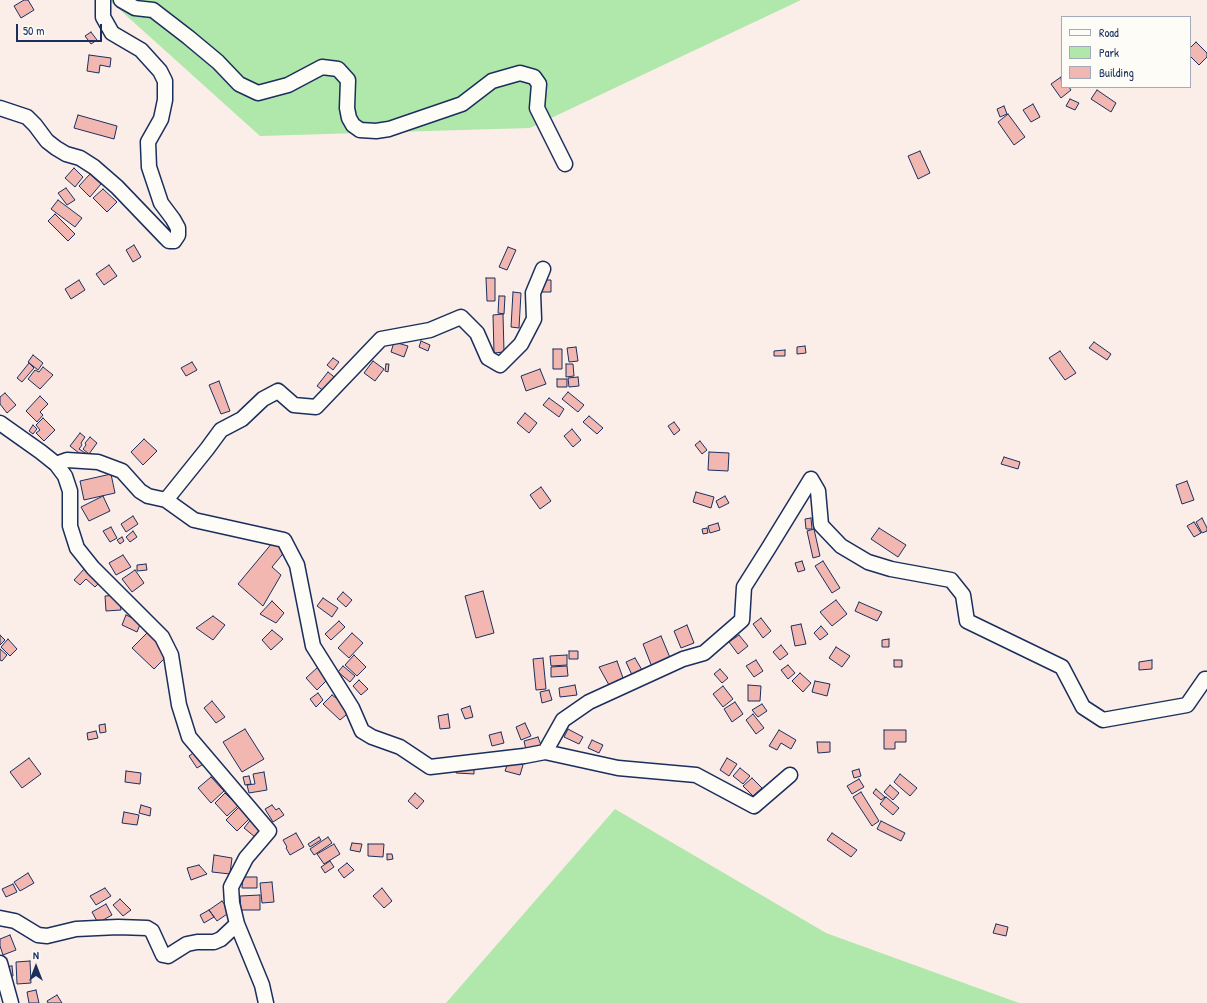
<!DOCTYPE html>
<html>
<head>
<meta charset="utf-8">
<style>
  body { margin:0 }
  #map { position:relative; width:1207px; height:1003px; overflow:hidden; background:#fbeee9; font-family:"Patrick Hand",sans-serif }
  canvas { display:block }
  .legend { position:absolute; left:1061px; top:16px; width:130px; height:72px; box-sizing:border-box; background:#fdfcf7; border:1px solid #a3aaba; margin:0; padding:5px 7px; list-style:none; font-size:12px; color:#1b2f5e }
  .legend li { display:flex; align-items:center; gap:8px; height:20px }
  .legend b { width:20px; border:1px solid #a3aaba }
  .north { position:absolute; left:16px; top:947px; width:40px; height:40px; -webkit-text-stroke:3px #fdfcf7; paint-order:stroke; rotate:0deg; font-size:11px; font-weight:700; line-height:16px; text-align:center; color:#1b2f5e }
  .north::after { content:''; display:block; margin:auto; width:14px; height:18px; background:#1b2f5e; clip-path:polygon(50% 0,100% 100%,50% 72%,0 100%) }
  .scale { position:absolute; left:16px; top:24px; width:86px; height:18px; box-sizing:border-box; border:2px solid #1b2f5e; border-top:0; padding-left:5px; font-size:12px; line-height:14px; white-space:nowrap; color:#1b2f5e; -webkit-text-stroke:3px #fdfcf7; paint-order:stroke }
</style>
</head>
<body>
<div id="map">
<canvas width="1207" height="1003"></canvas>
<ul class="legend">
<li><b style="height:5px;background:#fdfcf7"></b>Road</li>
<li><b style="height:11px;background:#b0e7aa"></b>Park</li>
<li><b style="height:11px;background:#f3b7b1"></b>Building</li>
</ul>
<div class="north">N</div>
<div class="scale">50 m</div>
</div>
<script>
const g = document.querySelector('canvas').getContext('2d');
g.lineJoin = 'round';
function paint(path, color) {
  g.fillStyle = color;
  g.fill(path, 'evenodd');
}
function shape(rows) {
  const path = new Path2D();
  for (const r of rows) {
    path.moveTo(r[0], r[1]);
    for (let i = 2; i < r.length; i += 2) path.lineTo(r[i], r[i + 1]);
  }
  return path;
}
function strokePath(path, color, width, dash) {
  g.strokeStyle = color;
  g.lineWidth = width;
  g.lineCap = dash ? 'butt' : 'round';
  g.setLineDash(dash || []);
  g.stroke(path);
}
const green = shape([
  [109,0,801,0,530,128,260,136],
  [615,809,826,933,1019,1003,446,1003]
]);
const building = shape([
  [24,0,28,0,34,10,21,18,14,6,24,0],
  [91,32,97,40,91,44,85,36,91,32],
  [1196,42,1207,53,1207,57,1199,65,1190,56,1190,48,1196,42],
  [89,55,111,58,110,67,100,65,99,73,87,71,89,55],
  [1061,77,1062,87,1069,87,1071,90,1061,98,1051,84,1061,77],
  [1097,90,1116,103,1111,112,1091,99,1097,90],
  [1070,99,1079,103,1075,110,1066,106,1070,99],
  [1033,104,1040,117,1031,122,1023,110,1033,104],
  [1004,106,1007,114,1000,117,997,109,1004,106],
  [1008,114,1025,137,1014,145,998,122,1008,114],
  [78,115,117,126,114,139,74,128,78,115],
  [920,151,930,173,918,179,908,156,920,151],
  [74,168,83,177,75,187,65,178,74,168],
  [90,174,101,184,90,197,79,186,90,174],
  [66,188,75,200,67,205,58,193,66,188],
  [103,189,117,202,107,212,93,198,103,189],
  [58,200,82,218,75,227,51,209,58,200],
  [55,214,75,234,68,241,48,221,55,214],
  [134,245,141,257,133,262,126,250,134,245],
  [508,247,516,250,507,270,499,267,508,247],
  [109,265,117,276,104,285,96,274,109,265],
  [486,278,495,278,495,301,487,301,486,278],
  [79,280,85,290,71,299,65,289,79,280],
  [540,280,551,280,551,292,540,292,540,280],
  [513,292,521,293,519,328,511,327,513,292],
  [499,296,505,296,504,314,498,313,499,296],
  [503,314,504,352,494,353,493,315,503,314],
  [421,341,430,345,428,351,419,347,421,341],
  [394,342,408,346,404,357,391,352,394,342],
  [1094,342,1111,354,1107,360,1089,348,1094,342],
  [805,346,806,353,797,354,797,347,805,346],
  [576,347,578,361,569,362,567,348,576,347],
  [553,349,562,349,562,369,553,369,553,349],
  [785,350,785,356,774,356,774,351,785,350],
  [1060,351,1076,373,1065,380,1049,358,1060,351],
  [33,355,43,363,38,370,28,362,33,355],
  [333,358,339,362,333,370,327,365,333,358],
  [373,361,384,369,375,381,364,373,373,361],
  [192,362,197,370,186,376,181,368,192,362],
  [29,363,34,368,22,382,17,378,29,363],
  [386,364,389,364,388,372,385,371,386,364],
  [566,364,573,364,574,376,566,377,566,364],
  [43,367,53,375,40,389,28,379,35,370,39,372,43,367],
  [540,369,546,384,526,391,521,376,540,369],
  [328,372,338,380,328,394,317,386,328,372],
  [578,377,579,386,569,387,568,378,578,377],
  [557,379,567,379,567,387,557,387,557,379],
  [219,381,230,411,221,414,209,385,219,381],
  [568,392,584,405,578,412,562,399,568,392],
  [5,393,16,405,7,413,0,404,0,397,5,393],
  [40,396,48,404,40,412,43,415,37,422,26,411,40,396],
  [549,398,564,409,559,417,543,405,549,398],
  [525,413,537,423,529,433,517,423,525,413],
  [589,416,603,428,597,434,583,422,589,416],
  [43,418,55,430,44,441,36,433,40,430,36,425,43,418],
  [674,422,680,430,674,435,668,426,674,422],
  [33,425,37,429,33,434,29,431,33,425],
  [572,429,581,440,573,447,564,436,572,429],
  [80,433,85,437,81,443,82,445,79,449,87,454,84,457,70,446,80,433],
  [90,437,97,443,89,454,83,449,86,445,85,443,90,437],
  [144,439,157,451,143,465,131,452,144,439],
  [700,441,707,450,702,454,695,445,700,441],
  [709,452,729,453,728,471,708,470,709,452],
  [1004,457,1020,462,1018,469,1001,464,1004,457],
  [111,474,115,493,84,500,80,481,111,474],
  [1187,481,1194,500,1182,504,1176,485,1187,481],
  [541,487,551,501,540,509,530,495,541,487],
  [696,492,714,497,711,508,693,502,696,492],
  [103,496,110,511,89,521,81,507,103,496],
  [725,496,729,503,719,508,716,501,725,496],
  [133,516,138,524,126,532,121,524,133,516],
  [811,518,812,529,806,529,805,519,811,518],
  [1202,518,1207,528,1207,531,1202,533,1196,522,1202,518],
  [1194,522,1201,533,1194,537,1187,526,1194,522],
  [718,523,720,530,710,533,708,526,718,523],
  [111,527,117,538,110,542,103,531,111,527],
  [707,528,708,533,703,534,702,529,707,528],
  [879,528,906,545,898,557,871,539,879,528],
  [814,529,820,556,813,558,807,531,814,529],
  [133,531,137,537,130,542,126,537,133,531],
  [122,537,124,541,120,544,117,540,122,537],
  [273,542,286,550,272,567,281,575,263,606,238,584,273,542],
  [123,555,131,567,116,575,109,563,123,555],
  [802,561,805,570,798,572,795,563,802,561],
  [823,561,840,588,832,593,815,566,823,561],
  [146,564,147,570,137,571,137,565,146,564],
  [85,568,100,582,95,587,86,579,80,585,74,580,85,568],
  [135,570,144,583,132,592,122,579,135,570],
  [483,591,494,633,476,638,465,596,483,591],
  [343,592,352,600,346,607,337,599,343,592],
  [119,595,121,610,106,611,105,596,119,595],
  [323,598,338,608,332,617,317,606,323,598],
  [836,600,847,614,832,626,820,612,836,600],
  [272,601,284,613,276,623,260,614,272,601],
  [859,602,882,612,877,621,855,611,859,602],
  [126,615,141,622,137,632,122,625,126,615],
  [213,616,225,625,213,640,196,628,213,616],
  [761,618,771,631,763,638,753,624,761,618],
  [339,621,345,627,331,640,325,634,339,621],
  [801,624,806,644,795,646,791,626,801,624],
  [687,625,694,643,681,648,674,631,687,625],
  [821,626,828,634,820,640,814,633,821,626],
  [272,630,283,639,271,650,262,640,272,630],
  [147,633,169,654,154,669,132,648,147,633],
  [352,633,363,643,349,658,338,648,352,633],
  [0,635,5,640,0,645,0,635],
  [739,635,748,646,738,654,729,642,739,635],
  [661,636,671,660,652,667,643,644,661,636],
  [8,639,17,649,10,656,1,647,8,639],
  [889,639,889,647,882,647,882,640,889,639],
  [781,645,788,654,780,660,773,652,781,645],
  [836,647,850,656,842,667,829,658,836,647],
  [0,649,7,655,2,661,0,660,0,649],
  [569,651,578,651,578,659,569,659,569,651],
  [354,655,366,667,357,676,345,665,354,655],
  [567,655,567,665,551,666,550,656,567,655],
  [543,658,546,689,536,690,533,659,543,658],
  [635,658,642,670,632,675,626,662,635,658],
  [756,660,763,671,754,677,746,666,756,660],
  [894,660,902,660,902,667,894,667,894,660],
  [1152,660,1152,669,1139,670,1139,662,1152,660],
  [617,661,623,678,609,685,599,667,617,661],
  [788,665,795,673,788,679,781,670,788,665],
  [343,666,355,676,350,682,338,672,343,666],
  [567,666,568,676,551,677,551,667,567,666],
  [318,667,328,679,317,690,306,678,318,667],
  [720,669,728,678,722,683,714,674,720,669],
  [800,673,811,683,803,692,792,681,800,673],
  [359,680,368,689,361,695,353,686,359,680],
  [815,681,830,684,827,696,812,692,815,681],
  [575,685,577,695,560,697,559,688,575,685],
  [748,685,761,686,760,701,748,701,748,685],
  [723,686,733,699,723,707,713,694,723,686],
  [549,690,552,700,542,703,540,692,549,690],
  [318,693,323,700,316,707,310,699,318,693],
  [332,695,352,710,340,720,323,704,332,695],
  [212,701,225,717,216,723,204,708,212,701],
  [735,702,743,714,732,722,724,709,735,702],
  [762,704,767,711,758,717,752,710,762,704],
  [470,706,473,717,465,719,461,709,470,706],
  [448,714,450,728,440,729,438,716,448,714],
  [753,714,764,728,756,734,746,720,753,714],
  [525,723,531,736,521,740,516,727,525,723],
  [105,724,106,732,100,733,99,725,105,724],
  [245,729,264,759,242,772,223,742,245,729],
  [568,729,583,737,579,744,564,737,568,729],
  [779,730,796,740,791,749,781,743,777,750,769,746,779,730],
  [884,730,906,730,906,742,895,742,895,749,884,749,884,730],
  [96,731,98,738,88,740,87,733,96,731],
  [501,732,504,743,492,746,489,735,501,732],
  [538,737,541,745,526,750,524,741,538,737],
  [592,740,603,745,599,753,588,748,592,740],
  [817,742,830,742,830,752,818,753,817,742],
  [196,751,205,763,197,768,189,756,196,751],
  [29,758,41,774,22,788,10,772,29,758],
  [727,758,737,764,729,776,720,770,727,758],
  [509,760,523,765,520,775,505,771,509,760],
  [456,765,474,766,474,774,456,773,456,765],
  [740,768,750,776,743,784,733,776,740,768],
  [859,769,861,776,854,778,852,771,859,769],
  [126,771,141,773,140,784,125,782,126,771],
  [264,772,267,790,249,793,247,785,255,784,253,774,264,772],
  [900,774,917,788,910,796,894,782,900,774],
  [249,776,251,784,245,785,243,777,249,776],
  [211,777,224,791,211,803,198,788,211,777],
  [752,778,762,788,753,796,743,786,752,778],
  [859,779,864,787,852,794,847,786,859,779],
  [890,785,899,793,893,800,884,792,890,785],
  [876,789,885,797,881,800,873,793,876,789],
  [861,792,879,821,872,826,853,797,861,792],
  [225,793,238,806,227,816,215,803,225,793],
  [415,793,424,801,417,809,408,801,415,793],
  [886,797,899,808,893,815,880,804,886,797],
  [141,805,151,808,150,816,139,813,141,805],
  [272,805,276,810,279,808,284,815,273,822,265,809,272,805],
  [240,806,251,817,237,831,226,820,240,806],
  [124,812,139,815,137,825,122,823,124,812],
  [252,818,263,827,255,837,244,828,252,818],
  [881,821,905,833,901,841,877,829,881,821],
  [296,833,304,847,290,855,286,848,287,847,283,840,296,833],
  [832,833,857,850,851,857,827,840,832,833],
  [319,837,321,840,310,847,308,844,319,837],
  [328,837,332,843,314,855,310,849,328,837],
  [352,843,362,844,360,852,350,850,352,843],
  [334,844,340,854,324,864,317,854,334,844],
  [368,844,384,844,383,857,368,856,368,844],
  [387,854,392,854,393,859,387,860,387,854],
  [214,855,232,858,230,874,212,872,214,855],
  [330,861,334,867,325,873,321,867,330,861],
  [347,863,354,870,344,878,338,870,347,863],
  [199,865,207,874,191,880,187,868,199,865],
  [28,873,34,883,20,891,14,882,28,873],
  [243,877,257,877,257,888,242,888,243,877],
  [272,882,274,902,262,903,260,883,272,882],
  [13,884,17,892,6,897,2,889,13,884],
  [105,888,111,896,96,905,90,896,105,888],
  [382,888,392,901,384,908,373,896,382,888],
  [260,895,260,910,241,910,240,896,260,895],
  [120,899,131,910,123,916,113,905,120,899],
  [222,901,230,912,217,921,209,910,222,901],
  [106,904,112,915,98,923,92,912,106,904],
  [209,910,214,917,204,923,200,915,209,910],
  [996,924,1008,927,1006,936,993,933,996,924],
  [10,935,16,950,3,955,0,946,0,939,10,935],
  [30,961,31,983,17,984,16,962,30,961],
  [12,966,13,976,5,977,4,967,12,966],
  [36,990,39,1003,29,1003,27,992,36,990],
  [57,995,62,1003,48,1003,47,1001,57,995]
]);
const street = shape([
  [121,0,135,8,153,10,188,37,218,62,239,84,258,93,288,85,322,67,338,69,348,80,347,108,349,118,353,125,360,130,376,131,389,129,462,104,492,81,520,73,534,77,539,84,537,108,565,164],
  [0,108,27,117,35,125,47,141,56,148,66,154,80,158,94,167,117,187,165,237,169,241,174,241,178,235,178,228,173,219,161,203,149,167,148,142,161,119,165,100,165,81,160,71,141,50,112,33,103,17,103,0],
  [0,423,41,452,56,464,65,476,70,491,70,526,77,548,93,568,162,637,171,655,179,705,189,737,269,831,246,858,231,887,232,903,237,924,262,985,266,1003],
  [56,464,67,460,98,462,122,471,140,491,148,496,166,500,194,520,284,540,297,565,313,646,352,708,362,731,372,737,400,747,430,767,524,756,545,752,618,768,696,775,754,806,790,775],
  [166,500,207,449,221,430,242,419,263,399,278,391,294,405,316,407,381,339,430,330,461,317,477,333,488,358,500,365,521,344,534,319,533,293,543,269],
  [545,752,563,720,589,702,683,659,704,653,742,620,744,587,768,549,811,479,818,491,821,525,841,546,868,562,891,569,951,580,963,595,967,621,1062,667,1083,707,1103,720,1187,705,1205,679,1207,679],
  [0,918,15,921,38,935,47,936,76,929,118,927,147,928,152,931,163,955,168,956,187,944,197,942,214,942,221,939,237,924],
  [0,963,11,1003]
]);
paint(green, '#b0e7aa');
paint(building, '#f3b7b1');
strokePath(building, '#1b2f5e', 1);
strokePath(street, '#1b2f5e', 17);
strokePath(street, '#fdfcf7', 14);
</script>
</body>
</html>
